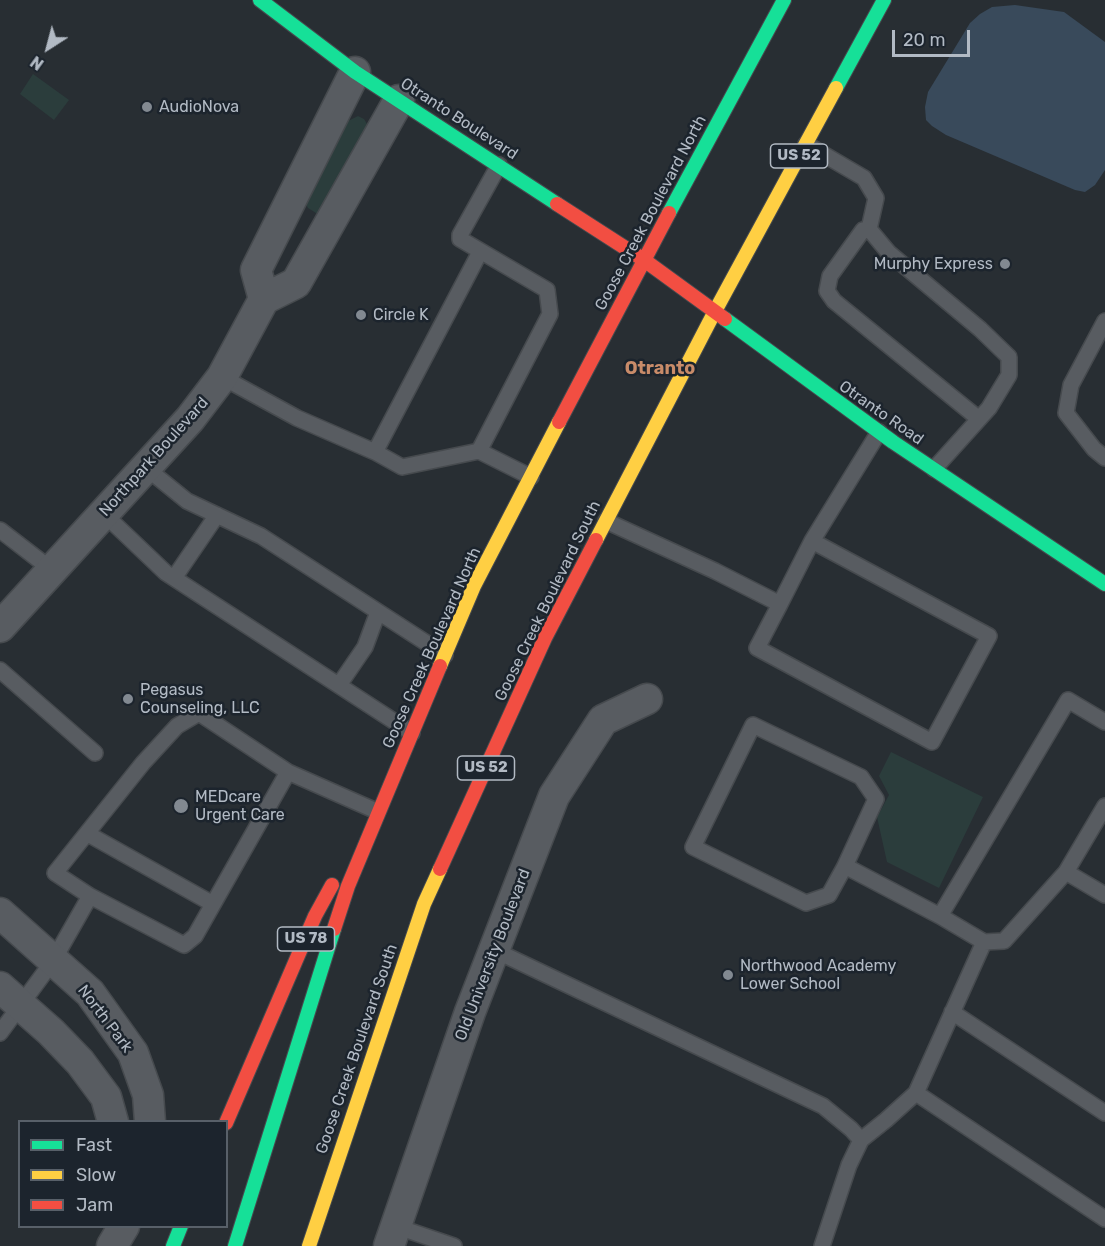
<!DOCTYPE html>
<html>
<head>
<meta charset="utf-8">
<style>
  body { margin:0 }
  #map { position:relative; width:1105px; height:1246px; overflow:hidden; background:#282e33; font-family:Rubik,sans-serif }
  canvas { display:block }
  .legend { position:absolute; left:18px; top:1120px; width:210px; height:108px; box-sizing:border-box; background:#1c242d; border:2px solid #586069; margin:0; padding:8px 10px; list-style:none; font-size:18px; color:#b2bac4 }
  .legend li { display:flex; align-items:center; gap:12px; height:30px }
  .legend b { width:30px; border:2px solid #586069 }
  .north { position:absolute; left:18px; top:18px; width:60px; height:60px; -webkit-text-stroke:4px #1c242d; paint-order:stroke; rotate:216deg; font-size:16px; font-weight:700; line-height:24px; text-align:center; color:#b2bac4 }
  .north::after { content:''; display:block; margin:auto; width:21px; height:27px; background:#b2bac4; clip-path:polygon(50% 0,100% 100%,50% 72%,0 100%) }
  .scale { position:absolute; left:892px; top:30px; width:78px; height:27px; box-sizing:border-box; border:3px solid #b2bac4; border-top:0; padding-left:8px; font-size:18px; line-height:21px; white-space:nowrap; color:#b2bac4; -webkit-text-stroke:4px #1c242d; paint-order:stroke }
</style>
</head>
<body>
<div id="map">
<canvas width="1105" height="1246"></canvas>
<ul class="legend">
<li><b style="height:8px;background:#16e098"></b>Fast</li>
<li><b style="height:8px;background:#ffcf43"></b>Slow</li>
<li><b style="height:8px;background:#f24e42"></b>Jam</li>
</ul>
<div class="north">N</div>
<div class="scale">20 m</div>
</div>
<script>
const g = document.querySelector('canvas').getContext('2d');
g.lineJoin = 'round';
function paint(path, color) {
  g.fillStyle = color;
  g.fill(path, 'evenodd');
}
function shape(rows) {
  const path = new Path2D();
  for (const r of rows) {
    path.moveTo(r[0], r[1]);
    for (let i = 2; i < r.length; i += 2) path.lineTo(r[i], r[i + 1]);
  }
  return path;
}
function strokePath(path, color, width, dash) {
  g.strokeStyle = color;
  g.lineWidth = width;
  g.lineCap = dash ? 'butt' : 'round';
  g.setLineDash(dash || []);
  g.stroke(path);
}
function drawText(font, color, halo, rows, align = 'center') {
  g.font = font + ' Rubik,sans-serif';
  g.lineWidth = 5;
  g.setLineDash([]);
  g.textBaseline = 'middle';
  g.strokeStyle = halo;
  g.fillStyle = color;
  for (const [text, x, y, turn = 0] of rows) {
    g.save();
    g.translate(x, y);
    g.rotate((+turn || 0) * Math.PI / 180);
    g.textAlign = isNaN(turn) ? turn : align;
    if (halo) g.strokeText(text, 0, 0);
    g.fillText(text, 0, 0);
    g.restore();
  }
}
const green = shape([
  [33,74,69,100,54,120,20,94],
  [358,116,364,119,367,124,366,132,322,213,316,213,308,208,304,201,348,121],
  [891,752,983,797,939,888,887,862,877,817,889,795,879,776]
]);
const water = shape([
  [1015,5,1064,12,1105,42,1105,170,1095,185,1085,192,1075,190,946,135,932,126,926,120,925,107,928,92,970,23,980,14,992,7]
]);
const lane = shape([
  [806,144,864,178,876,198,869,229,889,253,980,329,1009,357,1009,375,989,408,934,469],
  [499,165,460,235,460,239,547,290,550,314,479,451,531,477],
  [869,229,863,230,830,276,827,291,834,301,979,419],
  [1105,321,1071,385,1066,413,1094,449,1105,458],
  [222,377,297,418,375,452,402,467,479,451],
  [375,452,480,252],
  [145,467,187,501,261,536,445,655],
  [103,513,166,573,412,733],
  [606,521,715,571,780,604,812,541,879,432],
  [0,530,52,570],
  [174,578,217,515],
  [780,604,757,648,932,742,989,636,812,541],
  [0,670,95,753],
  [339,685,365,647,378,612],
  [1105,722,1068,700,940,916,984,942,1004,941,1066,872,1105,806],
  [88,834,213,904],
  [845,866,829,895,806,903,693,847,753,725,861,777,876,799,845,866,940,916],
  [1066,872,1105,895],
  [90,896,55,873,143,763,177,726,199,713,288,772],
  [984,942,916,1093,1105,1219],
  [494,950,823,1106,851,1129,861,1140],
  [952,1012,1105,1113],
  [0,1033,53,961,90,896,184,945,195,936,288,772,374,810],
  [395,1226,454,1246],
  [822,1246,849,1165,861,1140,886,1120,916,1093]
]);
const street = shape([
  [264,299,296,283,399,100],
  [0,627,190,419,222,377,264,299,256,270,355,72],
  [0,913,90,993,133,1053,148,1095,150,1122],
  [0,987,51,1032,80,1062,106,1097,113,1122],
  [112,1246,124,1226],
  [389,1246,470,1012,554,796,603,720,647,699]
]);
const fast = shape([
  [260,0,355,72,557,204],
  [836,88,884,0],
  [669,213,784,0],
  [725,319,893,442,1105,584],
  [173,1246,181,1226],
  [235,1246,334,929]
]);
const slow = shape([
  [596,540,714,313,836,88],
  [440,666,474,586,559,422],
  [309,1246,424,904,440,869]
]);
const jam = shape([
  [557,204,644,260,725,319],
  [559,422,669,213],
  [440,869,545,638,596,540],
  [334,929,348,886,440,666],
  [226,1123,315,916,332,885]
]);
const markers = [
  [147,107,6,"#828991"],
  [1005,264,6,"#828991"],
  [361,315,6,"#828991"],
  [128,699,6,"#828991"],
  [181,806,8,"#828991"],
  [728,975,6,"#828991"]
];
const shields = [
  [799,156,57],
  [486,768,57],
  [306,939,57]
];
const shieldNames = [
  ["US 52",799,156],
  ["US 52",486,768],
  ["US 78",306,939]
];
const poiNames = [
  ["AudioNova",159,107],
  ["Murphy Express",993,264,"right"],
  ["Circle K",373,315],
  ["Pegasus",140,690],
  ["Counseling, LLC",140,708],
  ["MEDcare",195,797],
  ["Urgent Care",195,815],
  ["Northwood Academy",740,966],
  ["Lower School",740,984]
];
const streetNames = [
  ["Otranto Boulevard",459,119,33],
  ["Goose Creek Boulevard North",651,213,-62],
  ["Otranto Road",881,413,35],
  ["Northpark Boulevard",154,457,-48],
  ["Goose Creek Boulevard South",548,601,-64],
  ["Goose Creek Boulevard North",432,648,-66],
  ["Old University Boulevard",493,955,-69],
  ["North Park",105,1019,53],
  ["Goose Creek Boulevard South",357,1049,-71]
];
const neighbourhoodNames = [
  ["Otranto",660,369]
];
paint(green, '#2b3d3c');
paint(water, '#394a5b');
strokePath(lane, '#464a4e', 18);
strokePath(street, '#464a4e', 33);
strokePath(fast, '#464a4e', 16);
strokePath(slow, '#464a4e', 16);
strokePath(jam, '#464a4e', 16);
strokePath(lane, '#585c61', 15);
strokePath(street, '#585c61', 30);
strokePath(fast, '#16e098', 14);
strokePath(slow, '#ffcf43', 14);
strokePath(jam, '#f24e42', 14);
for (const [x, y, r, color] of markers) {
  const dot = new Path2D();
  dot.arc(x, y, r, 0, 2 * Math.PI);
  g.fillStyle = color;
  g.fill(dot);
  strokePath(dot, '#1c242d', 2);
}
for (const [x, y, w] of shields) {
  const box = new Path2D();
  box.roundRect(x - w / 2, y - 12, w, 24, 4.5);
  g.fillStyle = '#1c242d';
  g.fill(box);
  strokePath(box, '#b2bac4', 1.5);
}
drawText('bold 15px', '#b2bac4', null, shieldNames);
drawText('16px', '#b2bac4', '#1c242d', poiNames, 'left');
drawText('16px', '#b2bac4', '#1c242d', streetNames);
drawText('bold 18px', '#c88b69', '#1c242d', neighbourhoodNames);
</script>
</body>
</html>
